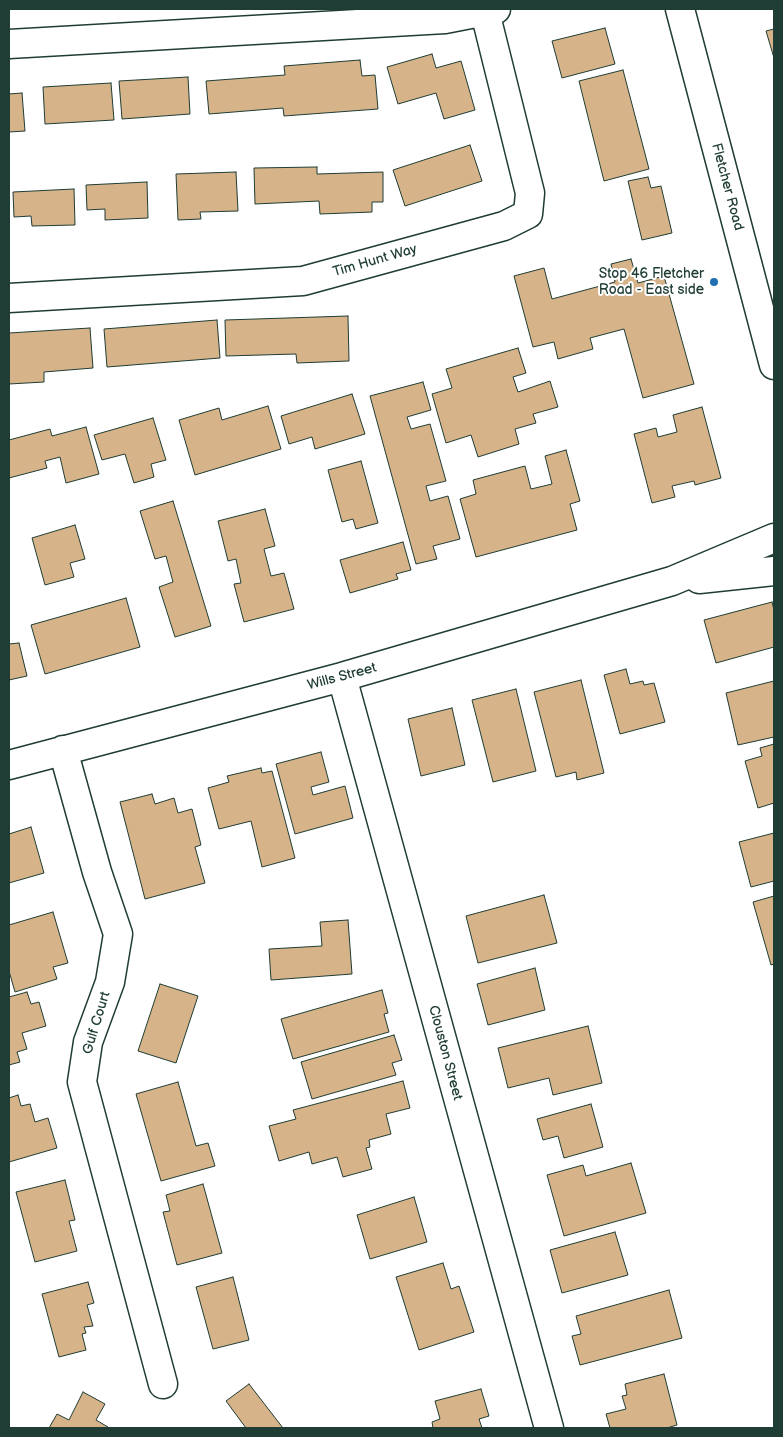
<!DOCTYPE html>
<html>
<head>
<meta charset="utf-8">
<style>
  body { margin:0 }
  #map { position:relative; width:783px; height:1437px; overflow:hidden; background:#fff; font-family:"Balsamiq Sans",sans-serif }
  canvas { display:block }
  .frame { position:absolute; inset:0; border:10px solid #1f3d34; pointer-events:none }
</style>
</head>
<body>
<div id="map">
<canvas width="783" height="1437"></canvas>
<div class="frame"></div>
</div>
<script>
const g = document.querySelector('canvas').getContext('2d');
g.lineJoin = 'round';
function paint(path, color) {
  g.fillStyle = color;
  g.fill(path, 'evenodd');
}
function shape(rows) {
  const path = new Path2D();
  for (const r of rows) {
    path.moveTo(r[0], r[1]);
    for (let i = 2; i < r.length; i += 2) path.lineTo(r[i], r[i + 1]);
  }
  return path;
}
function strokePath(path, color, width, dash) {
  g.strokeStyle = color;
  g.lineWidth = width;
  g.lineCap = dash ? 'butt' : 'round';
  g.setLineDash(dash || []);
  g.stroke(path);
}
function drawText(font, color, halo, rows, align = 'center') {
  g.font = font + ' "Balsamiq Sans",sans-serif';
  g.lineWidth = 4;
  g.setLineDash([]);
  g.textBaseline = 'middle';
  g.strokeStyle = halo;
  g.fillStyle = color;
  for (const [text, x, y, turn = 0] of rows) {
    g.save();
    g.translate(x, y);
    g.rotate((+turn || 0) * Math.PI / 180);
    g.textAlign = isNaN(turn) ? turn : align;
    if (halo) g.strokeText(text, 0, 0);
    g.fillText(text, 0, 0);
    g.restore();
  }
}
const building = shape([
  [605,28,615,64,562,78,552,41,605,28],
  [774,29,774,58,766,31,774,29],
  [432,54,436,68,461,61,475,110,444,119,436,93,398,104,387,67,432,54],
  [360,60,362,76,375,75,378,109,284,116,283,108,209,114,206,81,285,75,284,66,360,60],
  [623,70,649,169,604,181,579,81,623,70],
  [188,77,190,114,122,119,119,81,188,77],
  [111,83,114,120,45,124,43,87,111,83],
  [22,93,25,131,9,132,9,94,22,93],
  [470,145,482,181,405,206,393,170,470,145],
  [317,167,317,174,383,172,383,202,372,202,372,212,320,214,319,201,255,204,254,168,317,167],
  [236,172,238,211,200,212,201,219,178,220,176,174,236,172],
  [648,177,651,188,661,186,672,233,642,240,628,181,648,177],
  [147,182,148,218,105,220,105,209,87,210,86,185,147,182],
  [74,189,75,225,32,226,31,216,14,217,13,192,74,189],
  [631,259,638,283,664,276,694,384,643,398,624,329,590,338,593,349,558,359,554,342,533,347,514,276,544,268,552,299,615,282,611,264,631,259],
  [348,316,349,361,297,363,296,354,226,356,225,320,348,316],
  [217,320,220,358,107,367,104,329,217,320],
  [90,328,93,368,44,372,44,382,9,384,9,333,90,328],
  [518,348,526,373,513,377,518,392,550,381,558,407,533,414,536,423,515,429,519,444,478,457,471,435,446,443,432,394,452,388,446,369,518,348],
  [423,382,431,410,407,417,411,429,430,424,446,481,426,486,430,501,448,496,460,539,433,546,437,559,416,564,370,396,423,382],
  [352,394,365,434,315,449,312,437,289,444,281,416,352,394],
  [268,406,281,449,195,475,179,420,219,408,222,420,268,406],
  [702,407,721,478,695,485,694,481,672,486,675,497,652,503,634,434,656,428,658,437,677,432,673,415,702,407],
  [153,418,166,460,151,464,154,477,134,483,125,454,102,460,94,435,153,418],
  [86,427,99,474,66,483,60,457,45,461,47,468,9,478,9,440,50,429,52,436,86,427],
  [566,450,580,501,570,504,577,530,476,557,460,499,476,494,473,480,525,466,531,489,552,484,545,456,566,450],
  [361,461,378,523,356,529,353,519,342,522,328,470,361,461],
  [173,501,211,626,175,637,159,587,173,582,166,556,155,559,140,511,173,501],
  [265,509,275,546,264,549,271,576,284,573,294,609,244,622,234,584,241,583,236,559,228,561,218,521,265,509],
  [75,525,85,559,70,563,74,577,45,585,32,538,75,525],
  [403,542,411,570,396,574,398,579,350,593,340,560,403,542],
  [126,598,140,647,45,674,31,625,126,598],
  [772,602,774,610,774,647,716,663,704,620,772,602],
  [19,643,27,676,9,680,9,644,19,643],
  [626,669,630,684,643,681,644,685,654,683,665,722,620,734,604,675,626,669],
  [581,680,604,773,577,780,576,772,556,777,534,692,581,680],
  [774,681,774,737,738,745,726,693,774,681],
  [516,689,536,771,493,782,472,700,516,689],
  [452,708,465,765,421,776,408,719,452,708],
  [774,744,774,803,758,808,745,761,762,756,760,748,774,744],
  [321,752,329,782,311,787,313,795,345,786,353,818,295,834,276,764,321,752],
  [261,768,262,773,272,771,295,858,262,867,251,821,219,829,208,788,229,782,227,776,261,768],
  [152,794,155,804,174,798,178,813,192,809,201,845,195,847,205,883,145,899,120,802,152,794],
  [31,827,44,873,9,883,9,834,31,827],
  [774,833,774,881,751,887,739,842,774,833],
  [544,895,557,943,478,963,466,916,544,895],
  [774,896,774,964,771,965,753,902,774,896],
  [53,912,68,963,53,967,57,979,15,992,9,971,9,925,53,912],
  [348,920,352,974,271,980,269,949,322,946,320,922,348,920],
  [535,968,545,1010,488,1025,477,984,535,968],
  [160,984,198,996,176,1063,138,1051,160,984],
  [382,990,388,1013,384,1014,389,1032,293,1059,281,1019,382,990],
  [27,992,31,1004,39,1002,46,1026,22,1033,27,1049,17,1052,20,1062,9,1065,9,997,27,992],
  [588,1026,602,1083,553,1095,549,1078,508,1088,498,1048,588,1026],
  [394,1035,402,1060,392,1063,396,1075,312,1099,301,1062,394,1035],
  [403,1081,410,1108,386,1114,391,1134,369,1140,370,1147,366,1148,372,1169,343,1177,337,1157,312,1164,309,1152,279,1161,269,1126,296,1119,293,1110,403,1081],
  [178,1082,196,1146,208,1143,215,1166,161,1181,136,1094,178,1082],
  [18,1095,21,1106,30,1104,35,1122,48,1118,57,1148,9,1162,9,1098,18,1095],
  [591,1104,603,1147,564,1158,558,1136,543,1140,537,1119,591,1104],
  [631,1163,646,1213,564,1236,547,1175,583,1165,586,1176,631,1163],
  [65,1180,75,1220,69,1221,77,1251,35,1262,16,1192,65,1180],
  [203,1184,222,1253,177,1265,163,1212,170,1211,166,1195,203,1184],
  [414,1197,427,1242,370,1259,357,1215,414,1197],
  [615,1232,628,1275,562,1293,550,1250,615,1232],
  [443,1263,451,1289,459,1286,474,1332,419,1350,396,1277,443,1263],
  [233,1277,249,1340,213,1349,196,1287,233,1277],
  [88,1282,94,1303,87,1305,93,1326,84,1327,86,1333,82,1334,86,1350,59,1357,42,1294,88,1282],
  [669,1290,682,1338,580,1365,572,1336,581,1334,576,1316,669,1290],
  [664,1374,677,1425,667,1428,610,1428,606,1414,626,1409,622,1396,627,1395,625,1384,664,1374],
  [249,1384,283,1428,246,1428,226,1401,249,1384],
  [481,1389,489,1416,479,1419,482,1428,433,1428,432,1422,440,1419,435,1401,481,1389],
  [83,1392,105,1404,96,1420,108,1427,108,1428,49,1428,57,1414,69,1420,83,1392]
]);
const street = shape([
  [9,44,445,19,496,9],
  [9,298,303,281,504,226,528,214,530,193,485,12],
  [699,579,774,571],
  [342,677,549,1428],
  [63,750,97,872,118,934,110,982,88,1042,82,1082,163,1384],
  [9,765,342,677,672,581,774,538]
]);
const secondary = shape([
  [680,9,774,365]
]);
const markers = [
  [714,282,5,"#1f6fb2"]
];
const streetNames = [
  ["Fletcher Road",727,187,75],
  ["Tim Hunt Way",375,261,-16],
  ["Wills Street",342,677,-15],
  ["Gulf Court",97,1023,-73],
  ["Clouston Street",445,1053,75]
];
const poiNames = [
  ["Stop 46 Fletcher",704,274],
  ["Road - East side",704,290]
];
paint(building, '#d6b388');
strokePath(building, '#1f3d34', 1);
strokePath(street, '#1f3d34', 31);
strokePath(secondary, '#1f3d34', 31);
strokePath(street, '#fff', 28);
strokePath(secondary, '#fff', 28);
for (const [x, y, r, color] of markers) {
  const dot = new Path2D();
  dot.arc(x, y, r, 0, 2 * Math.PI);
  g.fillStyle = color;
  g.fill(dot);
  strokePath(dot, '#fff', 2);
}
drawText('14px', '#1f3d34', '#fff', streetNames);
drawText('14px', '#1f3d34', '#fff', poiNames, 'right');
</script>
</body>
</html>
